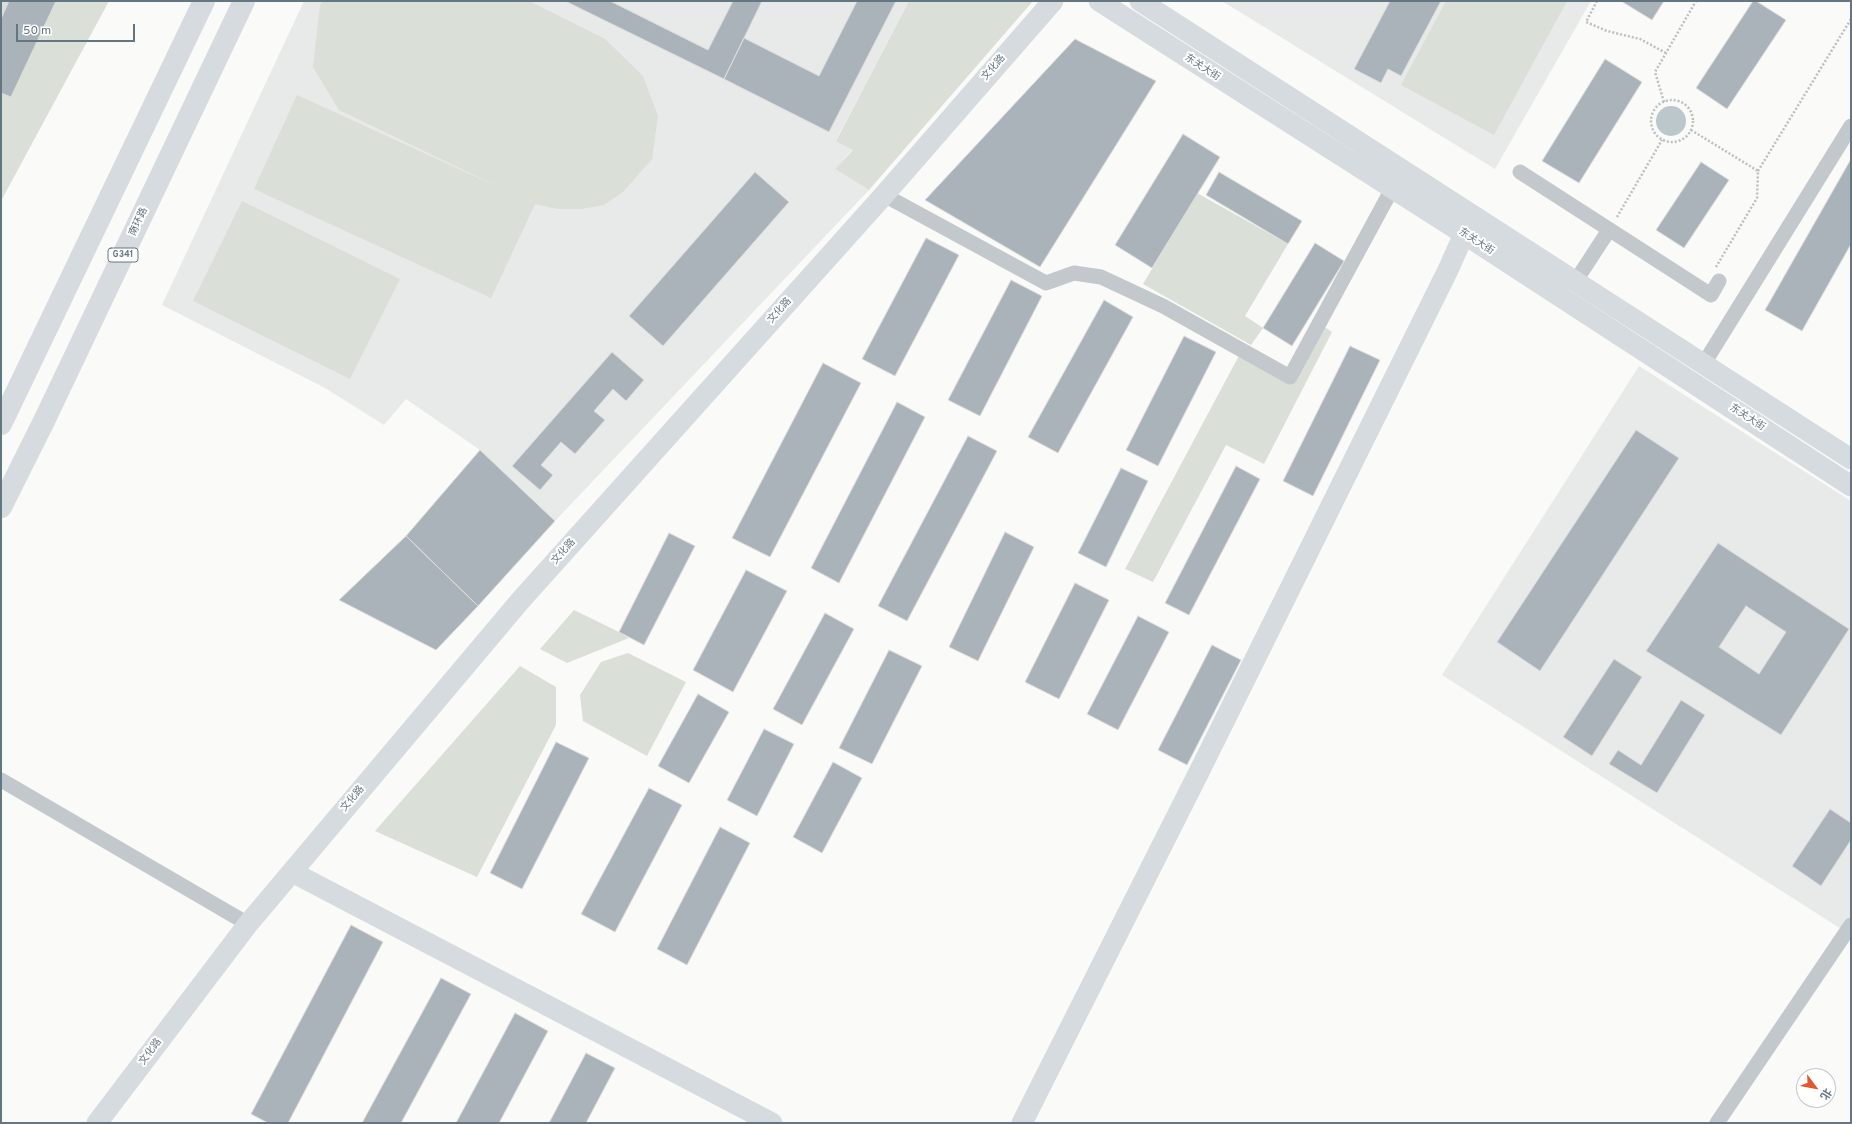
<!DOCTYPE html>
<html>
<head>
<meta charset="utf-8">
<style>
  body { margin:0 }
  #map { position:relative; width:1852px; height:1124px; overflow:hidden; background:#fafaf8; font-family:Overpass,"Noto Sans SC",sans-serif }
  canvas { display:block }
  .frame { position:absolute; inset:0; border:2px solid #657683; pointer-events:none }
  .north { position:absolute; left:1796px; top:1068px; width:40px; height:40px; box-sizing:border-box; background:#fff; border:1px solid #c1c8cd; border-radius:50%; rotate:122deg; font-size:11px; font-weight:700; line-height:16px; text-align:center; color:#657683 }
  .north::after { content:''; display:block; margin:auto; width:14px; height:18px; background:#e4572e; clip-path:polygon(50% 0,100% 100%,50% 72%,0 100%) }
  .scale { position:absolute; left:16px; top:24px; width:119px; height:18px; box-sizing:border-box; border:2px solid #657683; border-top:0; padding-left:5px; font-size:12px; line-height:14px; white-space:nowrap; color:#657683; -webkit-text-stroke:3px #fff; paint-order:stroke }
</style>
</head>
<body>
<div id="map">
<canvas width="1852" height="1124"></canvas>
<div class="frame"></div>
<div class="north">北</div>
<div class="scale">50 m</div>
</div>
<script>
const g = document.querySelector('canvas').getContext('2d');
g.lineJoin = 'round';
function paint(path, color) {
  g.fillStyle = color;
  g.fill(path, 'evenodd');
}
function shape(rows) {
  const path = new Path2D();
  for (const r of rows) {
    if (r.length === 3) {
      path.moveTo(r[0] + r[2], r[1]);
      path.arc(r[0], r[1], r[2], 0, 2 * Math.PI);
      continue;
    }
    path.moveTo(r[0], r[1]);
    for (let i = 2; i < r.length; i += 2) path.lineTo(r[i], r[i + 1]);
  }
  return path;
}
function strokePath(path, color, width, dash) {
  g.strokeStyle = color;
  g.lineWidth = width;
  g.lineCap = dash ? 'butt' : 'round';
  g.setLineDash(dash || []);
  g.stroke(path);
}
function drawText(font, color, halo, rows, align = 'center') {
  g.font = font + ' Overpass,"Noto Sans SC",sans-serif';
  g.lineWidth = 4;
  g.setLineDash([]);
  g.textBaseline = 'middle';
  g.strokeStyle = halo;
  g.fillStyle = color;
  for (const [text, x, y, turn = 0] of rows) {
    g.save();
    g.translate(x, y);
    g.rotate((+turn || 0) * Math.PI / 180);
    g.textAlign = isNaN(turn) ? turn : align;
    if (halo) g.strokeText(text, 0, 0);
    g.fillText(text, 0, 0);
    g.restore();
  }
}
const built = shape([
  [304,1,909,1,836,140,853,149,835,169,869,190,555,521,480,450,406,399,384,425,325,388,162,305],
  [1222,1,1591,1,1495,169],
  [1639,366,1851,501,1851,924,1846,932,1442,675]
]);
const green = shape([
  [1,1,109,1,1,201],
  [323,1,529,1,605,39,643,76,658,116,652,159,623,192,604,205,581,209,557,209,535,204,491,298,254,189,297,95,505,190,339,110,313,67,320,5],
  [909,1,1033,1,869,190,835,169,853,150,836,141],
  [1446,1,1567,1,1494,135,1401,85],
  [1197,193,1288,244,1245,316,1263,328,1251,345,1143,284],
  [242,201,400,279,350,379,193,301],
  [1320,324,1332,332,1264,464,1226,445,1153,582,1125,569,1242,350,1290,377],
  [574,610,619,632,629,638,567,663,540,649],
  [628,653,686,682,647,756,583,721,580,695,601,662],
  [520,666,556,687,556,725,477,877,375,831]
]);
const water = shape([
  [1671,121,15]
]);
const building = shape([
  [9,1,56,1,11,97,1,93,1,19,9,1],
  [565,1,610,1,708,50,733,1,762,1,724,79,565,1],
  [857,1,896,1,829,132,724,79,744,38,819,76,857,1],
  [1390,1,1441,1,1401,76,1388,69,1381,83,1354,69,1390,1],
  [1621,1,1664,1,1652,20,1621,1],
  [1753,1,1756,1,1786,20,1727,109,1696,88,1753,1],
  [1075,39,1156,81,1040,267,925,200,1075,39],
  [1605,59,1642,82,1579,183,1542,161,1605,59],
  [1183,134,1220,157,1152,268,1115,245,1183,134],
  [1851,159,1851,244,1802,331,1765,310,1851,159],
  [1701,162,1729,180,1684,248,1656,230,1701,162],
  [755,172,789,202,663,346,629,316,755,172],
  [1219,172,1302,221,1288,244,1206,195,1219,172],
  [926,238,959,255,895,376,862,359,926,238],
  [1315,243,1344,261,1292,346,1263,328,1315,243],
  [1011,280,1042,296,980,416,948,400,1011,280],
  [1104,300,1133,317,1058,453,1028,437,1104,300],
  [1184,336,1216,352,1158,466,1126,450,1184,336],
  [1350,346,1380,360,1313,496,1283,481,1350,346],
  [612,352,644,380,626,401,613,389,594,411,605,420,575,454,561,442,541,465,553,475,540,490,512,466,612,352],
  [823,363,861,383,770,557,732,538,823,363],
  [897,402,925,417,839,583,811,568,897,402],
  [1636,430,1679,458,1540,671,1497,642,1636,430],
  [968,436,997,451,907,621,878,606,968,436],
  [480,450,555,521,478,606,406,536,480,450],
  [1236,466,1260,479,1189,615,1165,603,1236,466],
  [1121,468,1148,481,1106,567,1078,553,1121,468],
  [1005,532,1034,547,978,661,949,647,1005,532],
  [669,533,695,546,644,645,619,632,669,533],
  [406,536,478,606,436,650,339,600,406,536],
  [1718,543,1849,629,1781,735,1646,651,1718,543],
  [1746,606,1786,632,1759,674,1719,647,1746,606],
  [746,570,787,591,733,692,693,670,746,570],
  [1075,583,1109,600,1059,699,1025,682,1075,583],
  [825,613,854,629,802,725,773,709,825,613],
  [1138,616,1169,632,1118,730,1087,714,1138,616],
  [1212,645,1241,660,1187,765,1158,750,1212,645],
  [889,650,922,666,872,764,839,748,889,650],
  [1614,659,1642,677,1592,756,1563,737,1614,659],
  [698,694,729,712,689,783,658,766,698,694],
  [1681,700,1705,715,1657,793,1609,764,1618,750,1641,765,1681,700],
  [764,729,794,744,757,816,727,800,764,729],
  [556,742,589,758,522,889,490,873,556,742],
  [833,762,862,778,822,853,793,837,833,762],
  [649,788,682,805,615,932,581,914,649,788],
  [1830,809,1851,823,1851,840,1821,886,1792,866,1830,809],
  [720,827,750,843,687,965,657,949,720,827],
  [351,925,383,942,288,1123,268,1123,251,1114,351,925],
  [441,978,471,994,401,1123,362,1123,441,978],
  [515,1013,548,1031,499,1123,456,1123,515,1013],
  [586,1053,615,1068,586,1123,549,1123,586,1053]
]);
const path = shape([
  [1597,1,1586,22,1607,31,1640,39,1666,53],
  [1672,121,21],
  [1664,102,1655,72,1696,1],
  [1691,130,1758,171,1757,198,1716,267],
  [1758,171,1851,19],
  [1617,217,1662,140]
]);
const street = shape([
  [1520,172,1711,295,1719,281],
  [884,195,1046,283,1074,273,1101,277,1163,306,1290,377,1392,189],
  [1575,282,1609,230],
  [1703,365,1851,126],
  [1,780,248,924],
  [1717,1123,1851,925]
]);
const secondary = shape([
  [1099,1,1464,234,1851,486],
  [1140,1,1851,459],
  [292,872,772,1123],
  [97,1123,248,924,520,601,884,195,1053,1],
  [1022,1123,1197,776,1448,270,1464,234]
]);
const highway = shape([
  [1,424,204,1],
  [1,507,44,421,244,1]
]);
const shields = [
  [123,255,30]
];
const shieldNames = [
  ["G341",123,255]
];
const streetNames = [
  ["文化路",994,68,-49],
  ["东关大街",1202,68,33],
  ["南环路",139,222,-65],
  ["东关大街",1476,242,33],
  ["文化路",780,311,-48],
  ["东关大街",1747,418,33],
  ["文化路",564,552,-48],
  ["文化路",353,799,-50],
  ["文化路",151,1052,-53]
];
paint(built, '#e8e9e9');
paint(green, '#dadfd7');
paint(water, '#bbc7cb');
paint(building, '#aab3b9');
strokePath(building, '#dcdcda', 1);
strokePath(path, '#bbbfc2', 2.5, [2, 2]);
strokePath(street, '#c3c8cc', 15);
strokePath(secondary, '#d6dbdf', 21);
strokePath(highway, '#d6dbdf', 22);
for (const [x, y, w] of shields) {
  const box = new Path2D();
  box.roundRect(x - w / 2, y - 7, w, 14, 3);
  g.fillStyle = '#fff';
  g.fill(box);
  strokePath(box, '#657683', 1);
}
drawText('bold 9px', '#657683', null, shieldNames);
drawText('10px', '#657683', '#fff', streetNames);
</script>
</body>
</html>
